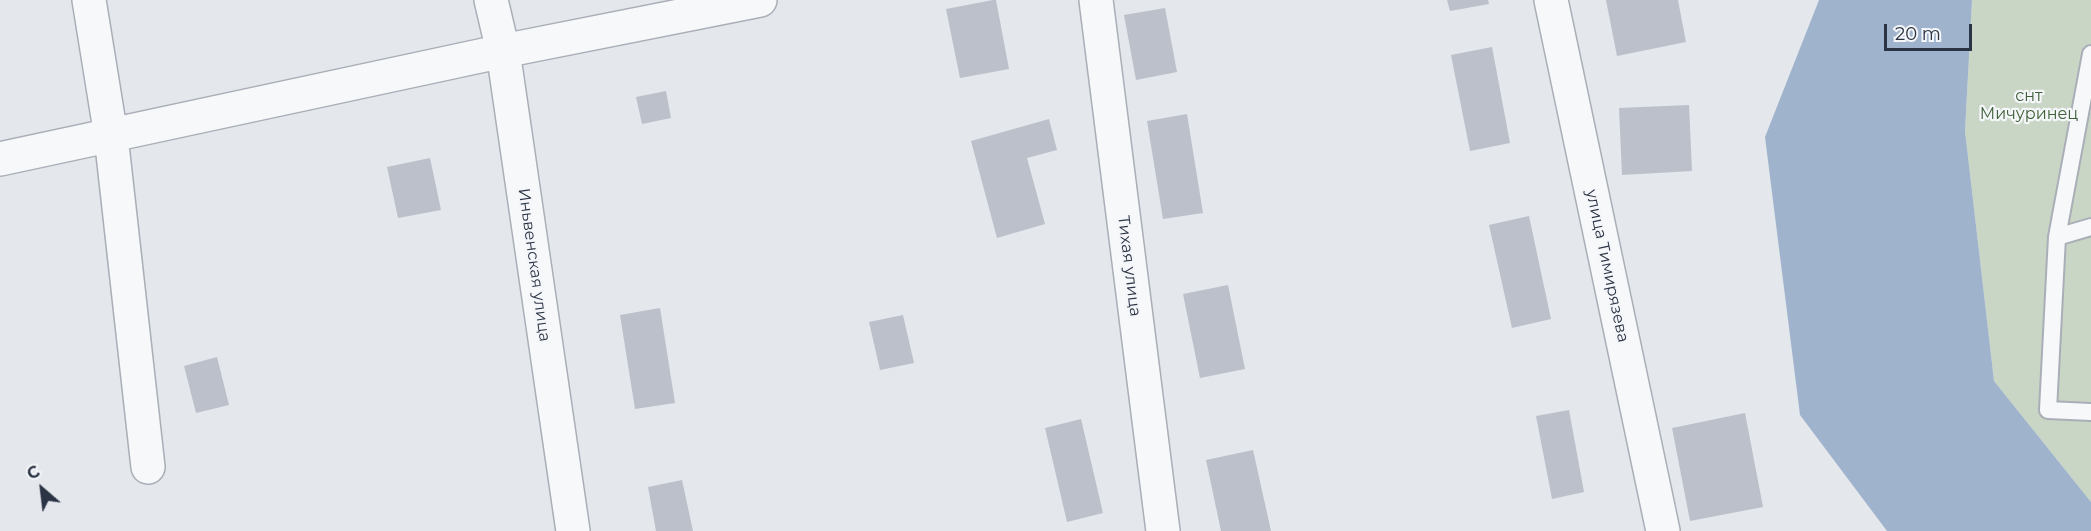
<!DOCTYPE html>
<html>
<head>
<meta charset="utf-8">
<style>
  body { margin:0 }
  #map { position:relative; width:2091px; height:531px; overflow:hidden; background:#e4e7ec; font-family:Montserrat,sans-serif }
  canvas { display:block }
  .north { position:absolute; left:12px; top:459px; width:60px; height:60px; -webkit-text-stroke:4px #f4f6f9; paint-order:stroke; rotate:332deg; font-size:16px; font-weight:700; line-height:24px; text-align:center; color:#2b3445 }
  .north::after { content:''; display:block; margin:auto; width:21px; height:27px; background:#2b3445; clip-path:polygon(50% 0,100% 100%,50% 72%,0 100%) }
  .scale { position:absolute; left:1884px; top:24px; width:88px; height:27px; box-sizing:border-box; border:3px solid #2b3445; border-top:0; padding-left:8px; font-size:18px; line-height:21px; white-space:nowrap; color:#2b3445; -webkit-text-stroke:4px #f4f6f9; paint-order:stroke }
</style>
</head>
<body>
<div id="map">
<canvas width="2091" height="531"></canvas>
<div class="north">С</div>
<div class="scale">20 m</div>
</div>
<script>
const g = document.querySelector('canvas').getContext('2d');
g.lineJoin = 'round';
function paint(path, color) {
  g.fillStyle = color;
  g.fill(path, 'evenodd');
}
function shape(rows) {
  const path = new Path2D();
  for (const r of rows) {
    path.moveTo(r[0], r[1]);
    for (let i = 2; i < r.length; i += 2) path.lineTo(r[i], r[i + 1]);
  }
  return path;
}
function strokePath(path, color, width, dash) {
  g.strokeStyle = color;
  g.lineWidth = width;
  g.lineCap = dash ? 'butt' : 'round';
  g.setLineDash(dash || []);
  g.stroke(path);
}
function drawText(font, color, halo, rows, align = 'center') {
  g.font = font + ' Montserrat,sans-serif';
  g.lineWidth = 4.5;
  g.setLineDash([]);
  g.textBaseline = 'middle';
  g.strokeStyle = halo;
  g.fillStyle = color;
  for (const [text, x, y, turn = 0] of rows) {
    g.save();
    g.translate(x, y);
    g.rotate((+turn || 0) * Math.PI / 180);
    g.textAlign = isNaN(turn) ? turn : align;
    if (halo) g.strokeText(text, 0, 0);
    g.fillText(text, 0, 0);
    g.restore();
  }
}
const green = shape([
  [1972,0,2091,0,2091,502,1994,381,1965,131]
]);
const water = shape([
  [1819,0,1972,0,1965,131,1994,381,2091,502,2091,531,1887,531,1800,415,1765,137]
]);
const building = shape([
  [993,0,996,0,1009,69,960,78,946,9],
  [1447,0,1488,0,1489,4,1450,11],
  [1606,0,1678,0,1686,42,1617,56],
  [1165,8,1177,72,1136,80,1124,15],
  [1492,47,1510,143,1470,151,1451,55],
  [666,91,671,118,642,124,636,97],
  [1689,105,1692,171,1622,175,1619,108],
  [1187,114,1203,213,1163,219,1147,121],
  [1049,119,1057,150,1027,158,1045,224,997,238,971,141],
  [430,158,441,210,398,218,387,167],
  [1529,216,1551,319,1512,328,1489,225],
  [1228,285,1245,369,1200,378,1183,294],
  [660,308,675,403,635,409,620,315],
  [903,315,914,363,880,370,869,322],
  [217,357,229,405,196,413,184,366],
  [1569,410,1584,492,1552,499,1536,416],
  [1745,413,1763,507,1690,521,1672,428],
  [1081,419,1103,513,1067,522,1045,428],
  [1253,450,1271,531,1221,531,1206,460],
  [682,480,693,531,656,531,648,487]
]);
const lane = shape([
  [2091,54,2057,237,2048,410,2091,412],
  [2057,237,2091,227]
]);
const street = shape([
  [89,0,111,136,148,467],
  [491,0,503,51,573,531],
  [1096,0,1163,531],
  [1551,0,1663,531],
  [0,159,503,51,760,0]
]);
const parkNames = [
  ["снт",2029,96],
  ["Мичуринец",2029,114]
];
const streetNames = [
  ["Иньвенская улица",534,265,82],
  ["Тихая улица",1129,266,83],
  ["улица Тимирязева",1607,266,78]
];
paint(green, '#c9d6c5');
paint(water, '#9fb4cc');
paint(building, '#bbc0ca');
strokePath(lane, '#a9aeb7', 20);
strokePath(street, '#a9aeb7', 36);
strokePath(lane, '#f7f8fa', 16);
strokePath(street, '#f7f8fa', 33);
drawText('16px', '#3f6138', '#f4f6f9', parkNames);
drawText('16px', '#2b3445', '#f4f6f9', streetNames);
</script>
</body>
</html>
